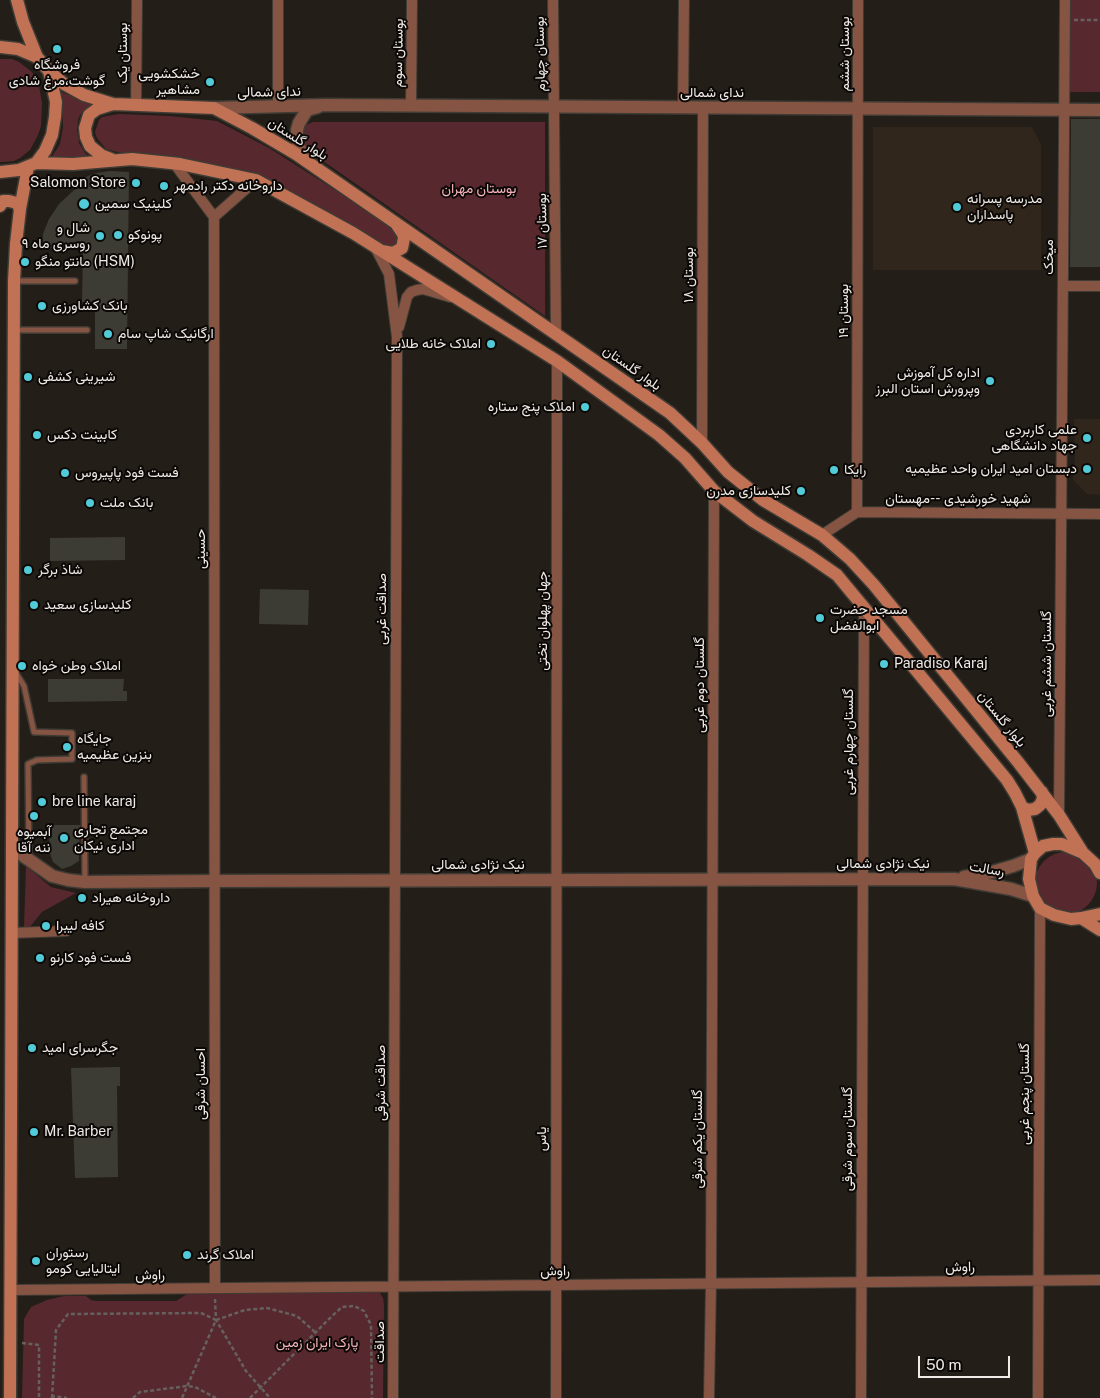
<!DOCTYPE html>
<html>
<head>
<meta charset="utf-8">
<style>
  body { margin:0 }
  #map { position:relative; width:1100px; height:1398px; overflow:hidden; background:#231e18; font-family:"Public Sans",sans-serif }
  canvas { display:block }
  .scale { position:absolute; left:918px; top:1356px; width:92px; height:22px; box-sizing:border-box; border:2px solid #eeeae7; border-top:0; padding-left:6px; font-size:15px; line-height:18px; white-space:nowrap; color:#eeeae7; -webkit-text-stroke:4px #0b0806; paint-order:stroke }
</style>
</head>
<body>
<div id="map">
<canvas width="1100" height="1398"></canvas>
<div class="scale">50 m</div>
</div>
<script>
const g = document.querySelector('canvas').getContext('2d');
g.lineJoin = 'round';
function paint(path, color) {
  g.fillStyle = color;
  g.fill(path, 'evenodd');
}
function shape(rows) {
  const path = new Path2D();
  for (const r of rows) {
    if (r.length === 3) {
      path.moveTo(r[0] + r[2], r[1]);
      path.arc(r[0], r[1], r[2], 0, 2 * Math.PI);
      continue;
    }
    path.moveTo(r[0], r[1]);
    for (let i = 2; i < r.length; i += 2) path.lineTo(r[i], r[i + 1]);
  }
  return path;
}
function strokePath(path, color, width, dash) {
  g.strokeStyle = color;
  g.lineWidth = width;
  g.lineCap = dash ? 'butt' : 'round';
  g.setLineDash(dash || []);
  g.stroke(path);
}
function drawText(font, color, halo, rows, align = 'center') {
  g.font = font + ' "Public Sans",Vazirmatn,sans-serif';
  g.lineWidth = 4;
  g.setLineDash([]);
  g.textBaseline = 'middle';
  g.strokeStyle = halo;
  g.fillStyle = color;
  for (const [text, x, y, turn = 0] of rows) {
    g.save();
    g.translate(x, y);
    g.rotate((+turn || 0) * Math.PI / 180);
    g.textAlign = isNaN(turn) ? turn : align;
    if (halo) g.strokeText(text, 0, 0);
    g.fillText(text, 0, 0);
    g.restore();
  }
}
const built = shape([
  [873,127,1032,127,1041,145,1041,270,873,270],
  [1074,419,1100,419,1100,495,1087,494,1073,480,1075,457]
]);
const green = shape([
  [1069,0,1100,0,1100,92,1069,92],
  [0,59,12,59,19,62,32,72,39,86,42,103,41,126,38,135,30,150,20,158,14,161,4,162,0,162],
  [58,91,95,104,88,107,80,115,78,120,77,129,79,143,85,153,91,158,50,159,57,149,60,144,63,127,62,106],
  [119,114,170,116,217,121,269,148,393,227,396,234,396,243,393,245,386,247,258,176,148,155,122,153,106,149,97,138,95,132,99,120,102,117],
  [313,122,545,122,545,316,303,147,300,137,304,126],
  [1066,883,31],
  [26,866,51,887,76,893,42,912,29,928,24,927],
  [195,1289,379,1291,383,1298,384,1305,383,1398,22,1398,24,1319,31,1307,47,1300,64,1296,86,1296,91,1300,96,1301,176,1301]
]);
const building = shape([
  [1071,119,1100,119,1100,267,1070,267],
  [110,171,129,172,127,349,95,349,95,302,82,302,83,249,42,248,43,234,49,219,59,204,73,191,86,183,83,178,96,173],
  [125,537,125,560,50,561,50,538],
  [260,589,309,590,308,625,259,624],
  [48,679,124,679,123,691,127,691,127,701,48,702],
  [50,825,80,825,79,861,71,866,62,869,53,862,49,850],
  [120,1067,120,1086,117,1086,118,1177,75,1178,71,1068]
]);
const path = shape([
  [1074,20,1100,20],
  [215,1299,216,1320,246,1371,270,1398],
  [216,1320,245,1310,267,1308,297,1316,316,1333],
  [22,1343,39,1345,39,1398],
  [51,1396,67,1398],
  [52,1398,56,1330,68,1314,201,1313,216,1320,182,1398],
  [133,1398,140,1392,187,1386,195,1387,216,1398],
  [250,1398,332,1316,342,1307,354,1306,364,1311,371,1325,372,1398]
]);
const service = shape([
  [14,281,75,281],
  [15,330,87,330],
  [16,673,24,686,34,732,72,733,72,759,37,760,28,764,29,858],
  [84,777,85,882]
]);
const minor = shape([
  [553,0,556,334],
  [136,106,137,0],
  [278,106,278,0],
  [411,106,412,0],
  [683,108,684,0],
  [174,163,214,217],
  [214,217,215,1288],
  [214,217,256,180],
  [375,247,389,274,397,337,393,1398],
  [1063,286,1100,286],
  [399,327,407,297,411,292,417,290,423,289,450,297],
  [702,443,703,108],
  [857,512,858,0],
  [822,535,857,512,1100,514],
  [1059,815,1065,0],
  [12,933,66,931],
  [11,1290,1100,1280],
  [556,1398,557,361],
  [709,1398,711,1283,714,491],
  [861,1398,864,606],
  [1038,1398,1040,908]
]);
const tertiary = shape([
  [214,108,325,105,1100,110],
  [306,161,298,145,297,138,297,130,299,123,307,110,318,107],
  [12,848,52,876,68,880,85,882,215,881,954,879,1011,889,1033,896],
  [964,877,992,872,1013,866,1031,859]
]);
const secondary = shape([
  [17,0,23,22,37,57],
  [0,47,18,49,37,57,49,71,56,102,55,117,52,135,45,151,36,163,19,170,0,172],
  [49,71,64,84,84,95,113,104,214,108,252,128,296,154,670,413,702,443,728,472,763,500,822,535,850,559,874,585,1018,762,1059,815,1083,853],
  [111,159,101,155,90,146,86,137,85,128,89,115,97,109,113,104],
  [36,163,73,164,132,159,180,164,256,180,353,233,557,361,659,435,685,458,714,491,753,521,808,555,837,575,1007,780,1015,793,1022,807,1035,853],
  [0,206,3,201,9,201,17,203,20,209],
  [382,251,393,253,402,248,404,238,403,234,397,225],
  [1022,807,1028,810,1035,809,1040,805,1043,799,1042,792],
  [1100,873,1095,864,1083,853,1062,844,1053,844,1043,846,1035,853,1031,859,1029,879,1033,896,1040,908,1054,915,1071,919,1081,918,1100,914],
  [1081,918,1100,930],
  [10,1398,14,281,16,244,20,209,28,167]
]);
const markers = [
  [57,49,5,"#52cbd9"],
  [210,82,5,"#52cbd9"],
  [136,183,5,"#52cbd9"],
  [164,186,5,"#52cbd9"],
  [84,204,6,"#52cbd9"],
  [957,207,5,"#52cbd9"],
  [118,235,5,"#52cbd9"],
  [100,236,5,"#52cbd9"],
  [25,262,5,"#52cbd9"],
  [42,306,5,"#52cbd9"],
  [108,334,5,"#52cbd9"],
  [491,344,5,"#52cbd9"],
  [28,377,5,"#52cbd9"],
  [990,381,5,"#52cbd9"],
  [585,407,5,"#52cbd9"],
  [37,435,5,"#52cbd9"],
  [1087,438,5,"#52cbd9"],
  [1087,469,5,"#52cbd9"],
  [834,470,5,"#52cbd9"],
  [65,473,5,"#52cbd9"],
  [801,491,5,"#52cbd9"],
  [90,503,5,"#52cbd9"],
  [28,570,5,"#52cbd9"],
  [34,605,5,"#52cbd9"],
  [820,618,5,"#52cbd9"],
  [884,664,5,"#52cbd9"],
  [22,666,5,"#52cbd9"],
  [67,747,5,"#52cbd9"],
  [42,802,5,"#52cbd9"],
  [34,816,5,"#52cbd9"],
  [64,838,5,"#52cbd9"],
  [82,898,5,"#52cbd9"],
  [46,926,5,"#52cbd9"],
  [40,958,5,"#52cbd9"],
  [32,1048,5,"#52cbd9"],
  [34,1132,5,"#52cbd9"],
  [187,1255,5,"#52cbd9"],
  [36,1261,5,"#52cbd9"]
];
const streetNames = [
  ["بوستان یک",123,53,-90],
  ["بوستان سوم",398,53,-89],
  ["بوستان چهارم",540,54,-91],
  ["بوستان ششم",845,54,-90],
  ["ندای شمالی",269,92,-1],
  ["ندای شمالی",712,93],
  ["بلوار گلستان",298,139,32],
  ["بوستان ۱۷",542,221,-91],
  ["میخک",1049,257,-90],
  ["بوستان ۱۸",689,275,-90],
  ["بوستان ۱۹",844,311,-90],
  ["بلوار گلستان",632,368,35],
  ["شهید خورشیدی --مهستان",958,499],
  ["حسینی",201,549,-90],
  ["صداقت غربی",382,609,-90],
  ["جهان پهلوان تختی",543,621,-90],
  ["گلستان ششم غربی",1047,664,-90],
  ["گلستان دوم غربی",700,685,-90],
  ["بلوار گلستان",1002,719,51],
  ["گلستان چهارم غربی",849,742,-90],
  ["نیک نژادی شمالی",883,864],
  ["نیک نژادی شمالی",478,865],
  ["رسالت",987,869,10],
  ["صداقت شرقی",381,1083,-90],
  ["احسان شرقی",201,1084,-90],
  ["گلستان پنجم غربی",1025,1094,-90],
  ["یاس",542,1139,-90],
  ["گلستان یکم شرقی",698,1139,-90],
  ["گلستان سوم شرقی",848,1139,-90],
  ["راوش",960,1267,-1],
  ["راوش",555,1271,-1],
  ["راوش",150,1275,-1],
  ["صداقت",380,1342,-90]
];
const poiNames = [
  ["فروشگاه",57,65,"center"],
  ["گوشت،مرغ شادی",57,81,"center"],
  ["خشکشویی",200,74,"right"],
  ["مشاهیر",200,90,"right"],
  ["Salomon Store",126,183,"right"],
  ["داروخانه دکتر رادمهر",174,186],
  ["مدرسه پسرانه",967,199],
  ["پاسداران",967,215],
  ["کلینیک سمین",95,204],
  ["شال و",90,228,"right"],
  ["روسری ماه ۹",90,244,"right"],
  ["پونوکو",128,235],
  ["مانتو منگو (HSM)",35,262],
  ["بانک کشاورزی",52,306],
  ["ارگانیک شاپ سام",118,334],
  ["املاک خانه طلایی",481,344,"right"],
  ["اداره کل آموزش",980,373,"right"],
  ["وپرورش استان البرز",980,389,"right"],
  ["شیرینی کشفی",38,377],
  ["املاک پنج ستاره",575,407,"right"],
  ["علمی کاربردی",1077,430,"right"],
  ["جهاد دانشگاهی",1077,446,"right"],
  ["کابینت دکس",47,435],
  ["دبستان امید ایران واحد عظیمیه",1077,469,"right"],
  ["رایکا",844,470],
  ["فست فود پاپیروس",75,473],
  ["کلیدسازی مدرن",791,491,"right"],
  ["بانک ملت",100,503],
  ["شاذ برگر",38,570],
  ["کلیدسازی سعید",44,605],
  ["مسجد حضرت",830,610],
  ["ابوالفضل",830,626],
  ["Paradiso Karaj",894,664],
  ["املاک وطن خواه",32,666],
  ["جایگاه",77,739],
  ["بنزین عظیمیه",77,755],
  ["bre line karaj",52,802],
  ["مجتمع تجاری",74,830],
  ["اداری نیکان",74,846],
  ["آبمیوه",34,832,"center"],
  ["ننه آقا",34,848,"center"],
  ["داروخانه هیراد",92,898],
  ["کافه لیبرا",56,926],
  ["فست فود کارنو",50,958],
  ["جگرسرای امید",42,1048],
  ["Mr. Barber",44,1132],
  ["رستوران",46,1253],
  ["ایتالیایی کومو",46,1269],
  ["املاک گرند",197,1255]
];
const parkNames = [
  ["بوستان مهران",479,189],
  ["پارک ایران زمین",317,1343]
];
paint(built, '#30261c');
paint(green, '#58282f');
paint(building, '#3d3c34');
strokePath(service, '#3f3b35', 8);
strokePath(minor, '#3f3b35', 12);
strokePath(tertiary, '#3f3b35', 15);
strokePath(secondary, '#3f3b35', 15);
strokePath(path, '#66615c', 2.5, [4, 2.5]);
strokePath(service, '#865442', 5);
strokePath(minor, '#865442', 10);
strokePath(tertiary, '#865442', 12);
strokePath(secondary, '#c17154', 12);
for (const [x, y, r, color] of markers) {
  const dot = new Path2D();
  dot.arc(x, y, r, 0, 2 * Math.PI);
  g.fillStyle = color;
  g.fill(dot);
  strokePath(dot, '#0b0806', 2);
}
drawText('14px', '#eeeae7', '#0b0806', streetNames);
drawText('14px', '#eeeae7', '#0b0806', poiNames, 'left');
drawText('14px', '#f6b3b9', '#0b0806', parkNames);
</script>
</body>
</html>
